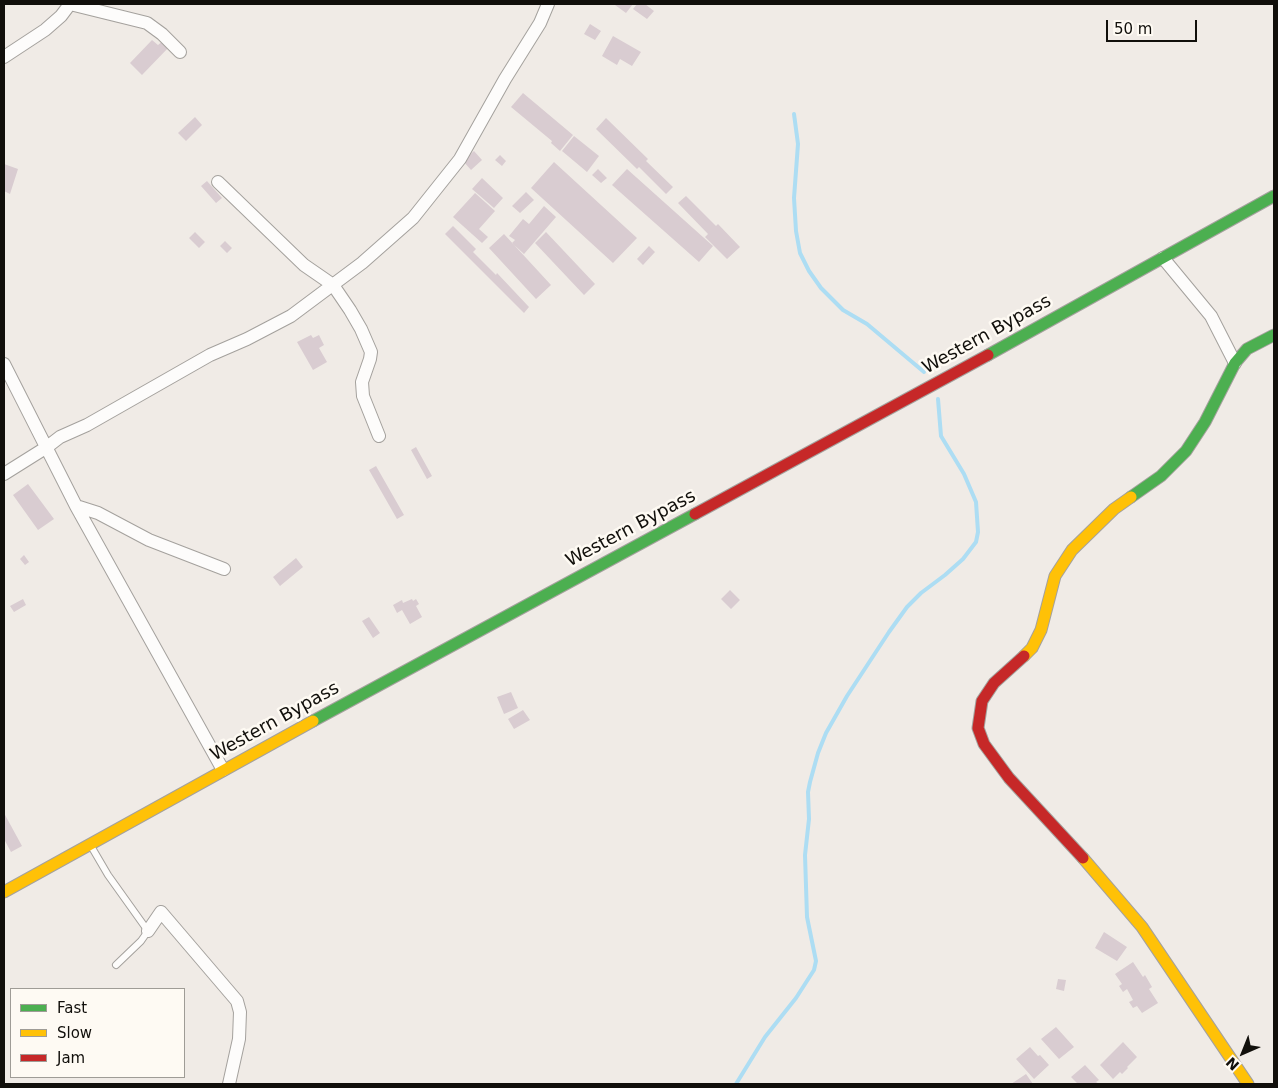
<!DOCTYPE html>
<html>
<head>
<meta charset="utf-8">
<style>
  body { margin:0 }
  #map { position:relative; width:1278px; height:1088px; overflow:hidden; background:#f0ebe6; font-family:"DejaVu Sans",sans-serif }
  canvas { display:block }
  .frame { position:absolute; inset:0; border:5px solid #110f0b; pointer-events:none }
  .legend { position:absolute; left:10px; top:988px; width:175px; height:90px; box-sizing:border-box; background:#fefaf3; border:1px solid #9f9c96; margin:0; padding:6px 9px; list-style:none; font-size:15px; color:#110f0b }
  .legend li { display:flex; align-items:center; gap:10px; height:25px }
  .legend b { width:25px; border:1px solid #9f9c96 }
  .north { position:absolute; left:1218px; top:1028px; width:50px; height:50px; -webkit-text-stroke:4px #fefaf3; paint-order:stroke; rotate:224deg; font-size:14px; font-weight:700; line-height:20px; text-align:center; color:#110f0b }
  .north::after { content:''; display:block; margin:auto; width:18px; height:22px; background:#110f0b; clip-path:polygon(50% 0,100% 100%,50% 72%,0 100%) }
  .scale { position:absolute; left:1106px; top:20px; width:91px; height:22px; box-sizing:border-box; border:2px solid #110f0b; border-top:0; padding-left:6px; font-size:15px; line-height:18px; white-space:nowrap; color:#110f0b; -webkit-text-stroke:4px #fefaf3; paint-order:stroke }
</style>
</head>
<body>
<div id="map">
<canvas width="1278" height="1088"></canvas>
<div class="frame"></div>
<ul class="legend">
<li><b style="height:6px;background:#4caf50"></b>Fast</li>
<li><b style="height:6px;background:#ffc107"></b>Slow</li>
<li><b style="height:6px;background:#c62828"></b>Jam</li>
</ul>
<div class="north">N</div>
<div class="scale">50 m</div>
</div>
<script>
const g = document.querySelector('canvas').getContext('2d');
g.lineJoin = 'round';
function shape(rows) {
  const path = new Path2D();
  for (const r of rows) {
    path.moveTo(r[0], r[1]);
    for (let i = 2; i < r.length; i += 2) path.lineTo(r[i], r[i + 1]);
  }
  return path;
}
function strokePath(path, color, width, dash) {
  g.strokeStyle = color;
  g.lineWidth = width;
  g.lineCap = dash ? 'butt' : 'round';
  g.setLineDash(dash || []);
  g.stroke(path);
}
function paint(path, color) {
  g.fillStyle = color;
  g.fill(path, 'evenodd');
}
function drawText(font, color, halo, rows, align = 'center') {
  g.font = font + ' "DejaVu Sans",sans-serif';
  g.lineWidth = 5;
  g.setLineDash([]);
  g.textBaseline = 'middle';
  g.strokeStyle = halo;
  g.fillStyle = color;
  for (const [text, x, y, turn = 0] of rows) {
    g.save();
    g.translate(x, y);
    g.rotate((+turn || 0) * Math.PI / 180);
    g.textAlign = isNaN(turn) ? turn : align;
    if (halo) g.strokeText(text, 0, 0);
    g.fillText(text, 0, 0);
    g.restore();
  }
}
const stream = shape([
  [794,114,798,144,794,198,796,231,800,253,809,271,821,288,843,310,867,324,924,372],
  [736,1084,765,1037,796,998,814,970,816,961,807,917,805,855,809,819,808,792,810,782,818,753,826,733,847,696,889,632,907,607,921,593,945,575,963,559,976,542,978,532,976,502,964,474,941,436,938,399]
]);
const building = shape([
  [616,4,633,4,626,13,615,5],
  [637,4,645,4,654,11,647,19,633,9],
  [590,24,601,31,595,40,584,34],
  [613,36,641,52,632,66,620,59,617,65,602,56],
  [152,40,158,45,164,40,170,46,142,75,130,63],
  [523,93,573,135,560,151,551,143,552,141,511,107],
  [195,117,202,125,186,141,178,133],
  [606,118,648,159,646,161,673,187,666,194,639,167,637,169,596,129],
  [574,136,599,156,587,172,562,151],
  [474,151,482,160,471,170,463,161],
  [500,155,506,161,502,166,495,160],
  [554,162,637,238,613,263,531,188],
  [4,164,18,169,10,194,4,191],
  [598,169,607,178,601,183,592,175],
  [627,169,713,246,699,262,612,185],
  [482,178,503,198,494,208,472,189],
  [207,181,222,198,216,203,201,186],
  [526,192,534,200,520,213,512,206],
  [475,193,495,211,479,229,488,237,482,243,453,217],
  [686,196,716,226,718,224,740,247,727,259,705,237,708,234,678,203],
  [544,206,556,217,524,254,512,243,515,240,509,236,523,219,529,224],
  [453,226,476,249,473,252,496,275,497,273,529,307,524,313,445,234],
  [195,232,205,242,199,248,189,238],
  [546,232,595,284,584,295,535,243],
  [504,234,551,285,536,299,489,248],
  [225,241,232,248,227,253,220,246],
  [649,246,655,252,643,265,637,259],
  [311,335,313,338,319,335,324,345,319,348,327,362,313,370,297,342],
  [416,447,432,476,427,479,411,450],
  [376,466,404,515,397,519,369,470],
  [28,484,54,519,38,530,13,495],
  [24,555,29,562,25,565,20,559],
  [296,558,303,567,280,586,273,577],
  [730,590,740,600,731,609,721,599],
  [23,599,26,605,14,612,10,606],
  [412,599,413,601,416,599,419,604,416,606,422,617,410,624,402,610,397,613,393,605,402,600,403,603],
  [369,617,380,633,373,638,362,621],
  [511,692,518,708,504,714,497,697],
  [523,710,530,720,514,729,508,719],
  [4,813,22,846,11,852,4,839],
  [1104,932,1127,947,1117,961,1095,948],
  [1133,962,1143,977,1145,975,1152,987,1149,989,1158,1003,1142,1013,1137,1006,1133,1008,1129,1002,1133,1000,1127,989,1123,992,1119,986,1122,984,1115,974],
  [1058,979,1066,980,1064,991,1056,989],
  [1056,1027,1074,1047,1059,1059,1041,1039],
  [1123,1042,1137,1057,1127,1067,1128,1068,1122,1074,1120,1072,1113,1079,1100,1065],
  [1030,1047,1038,1056,1040,1055,1049,1065,1034,1079,1016,1059],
  [1085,1065,1099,1080,1096,1082,1099,1084,1078,1084,1071,1077],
  [1026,1074,1033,1084,1011,1084]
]);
const lane = shape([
  [91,846,108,875,148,931,141,941,116,965]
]);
const street = shape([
  [70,4,147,23,162,34,180,52],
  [4,57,45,30,61,16,70,4],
  [218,182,304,265,333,285,350,310,361,329,371,352,370,359,362,382,363,396,379,436],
  [1163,258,1211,316,1235,363],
  [4,364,76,506,223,770],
  [4,474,47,447,60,437,87,425,210,355,247,339,291,316,362,263,413,218,460,159,505,79,540,23,548,4],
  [76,506,98,513,149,540,224,569],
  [148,931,161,912,237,1001,240,1012,239,1039,229,1084]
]);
const fast = shape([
  [988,355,1274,196],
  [1131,497,1161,476,1186,451,1205,422,1235,363,1247,349,1274,335],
  [313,721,695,514]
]);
const slow = shape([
  [1024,656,1032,648,1041,630,1055,576,1072,550,1114,509,1131,497],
  [1083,858,1142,927,1248,1084],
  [4,892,313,721]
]);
const jam = shape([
  [695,514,988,355],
  [1024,656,994,683,982,701,978,728,984,744,1009,778,1083,858]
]);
const streetNames = [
  ["Western Bypass",987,335,-29],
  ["Western Bypass",631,529,-28],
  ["Western Bypass",275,722,-29]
];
strokePath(stream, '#adddf3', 4);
paint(building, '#d9ccd1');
strokePath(lane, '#a4a19d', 8);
strokePath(street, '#a4a19d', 14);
strokePath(fast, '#a4a19d', 13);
strokePath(slow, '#a4a19d', 13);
strokePath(jam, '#a4a19d', 13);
strokePath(lane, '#fdfcfb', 6);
strokePath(street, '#fdfcfb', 12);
strokePath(fast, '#4caf50', 11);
strokePath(slow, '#ffc107', 11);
strokePath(jam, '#c62828', 11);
drawText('18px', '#110f0b', '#fefaf3', streetNames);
</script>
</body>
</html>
